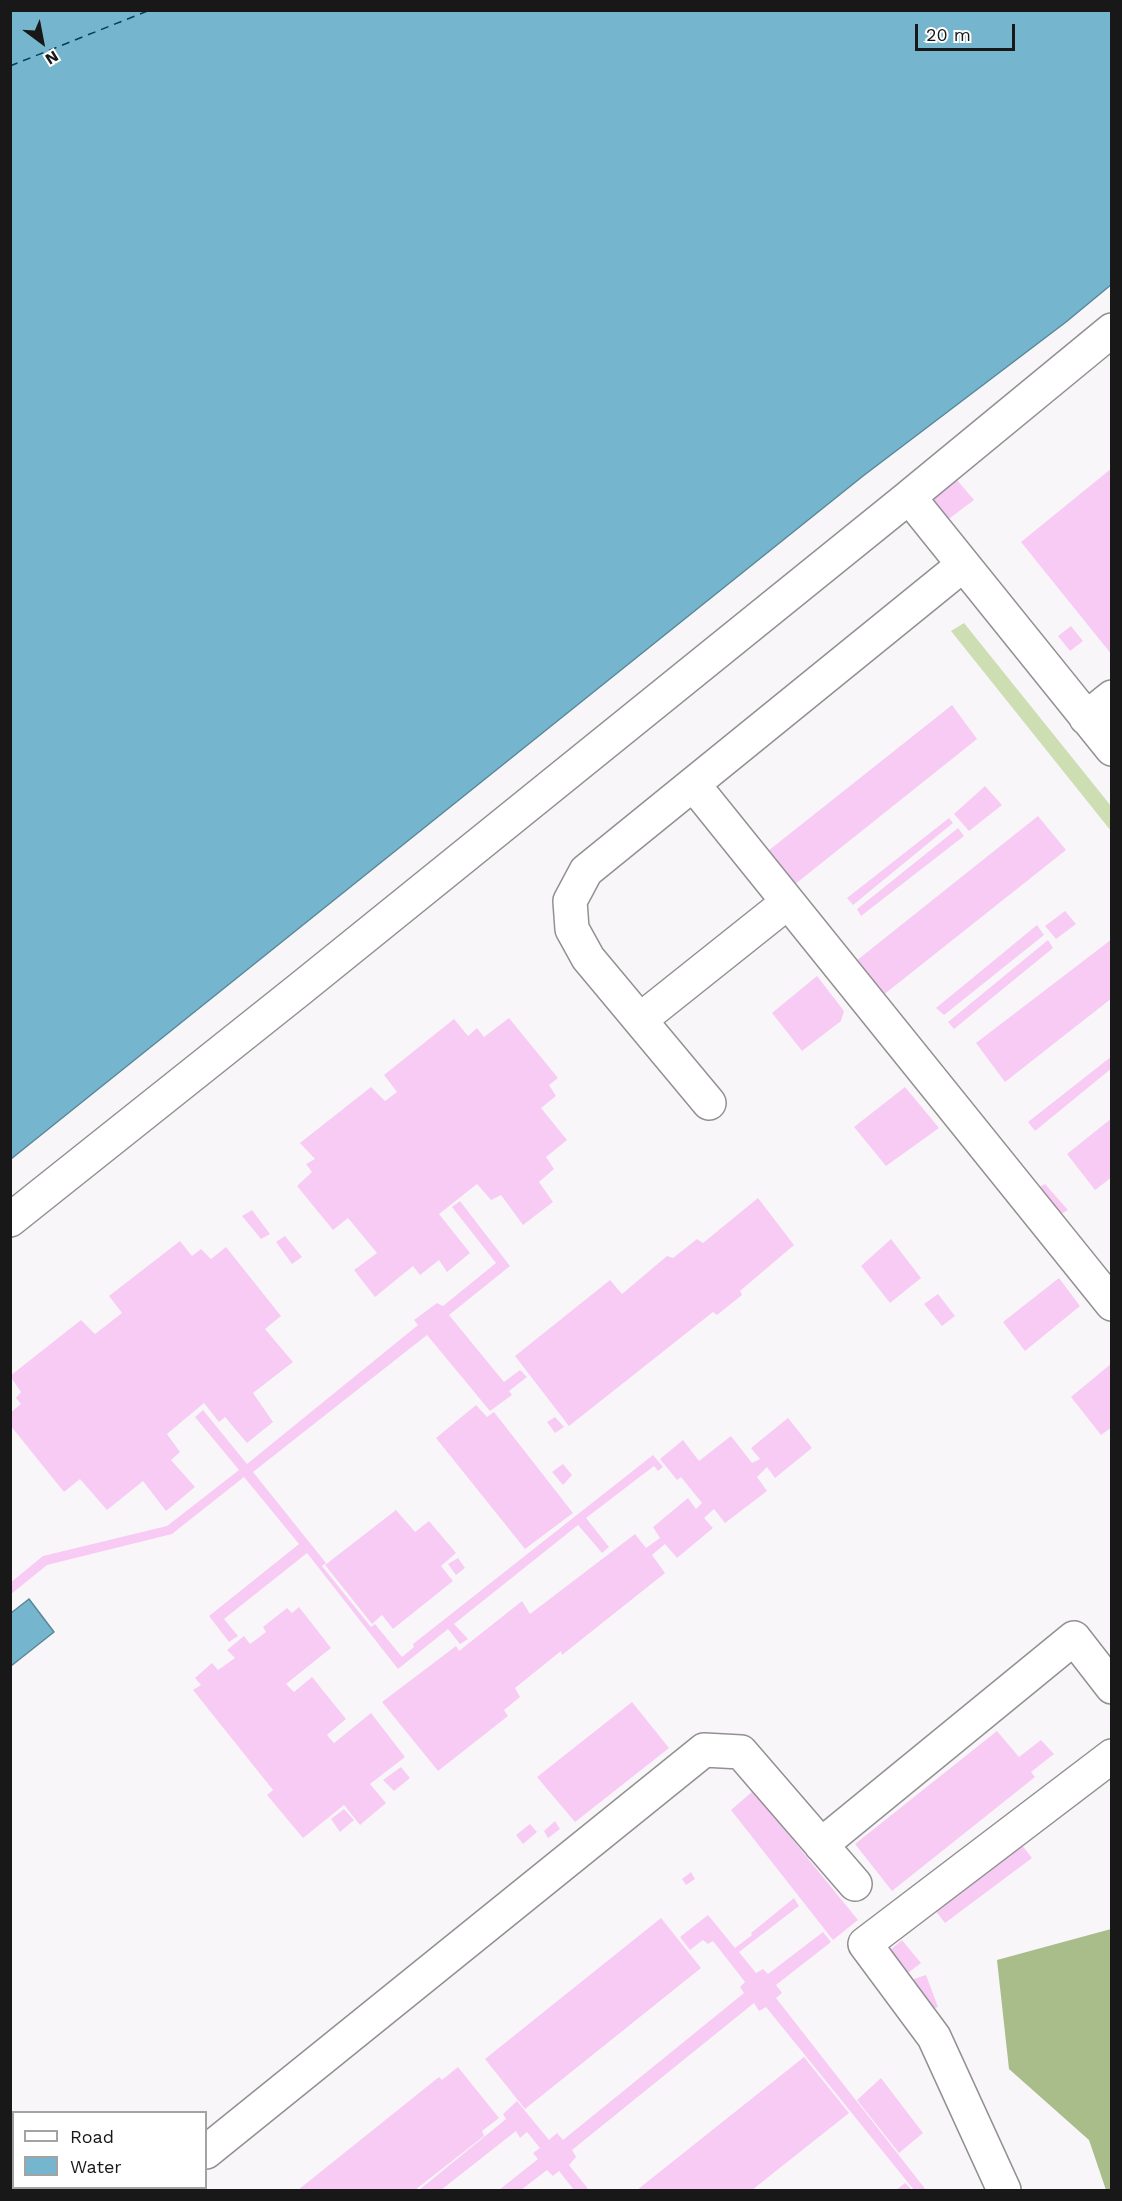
<!DOCTYPE html>
<html>
<head>
<meta charset="utf-8">
<style>
  body { margin:0 }
  #map { position:relative; width:1122px; height:2201px; overflow:hidden; background:#f9f6f9; font-family:"Work Sans",sans-serif }
  canvas { display:block }
  .frame { position:absolute; inset:0; border:12px solid #191819; pointer-events:none }
  .legend { position:absolute; left:12px; top:2111px; width:195px; height:78px; box-sizing:border-box; background:#fff; border:2px solid #a3a3a3; margin:0; padding:8px 10px; list-style:none; font-size:18px; color:#191819 }
  .legend li { display:flex; align-items:center; gap:12px; height:30px }
  .legend b { width:30px; border:2px solid #a3a3a3 }
  .north { position:absolute; left:12px; top:12px; width:60px; height:60px; -webkit-text-stroke:4px #fff; paint-order:stroke; rotate:148deg; font-size:16px; font-weight:700; line-height:24px; text-align:center; color:#191819 }
  .north::after { content:''; display:block; margin:auto; width:21px; height:27px; background:#191819; clip-path:polygon(50% 0,100% 100%,50% 72%,0 100%) }
  .scale { position:absolute; left:915px; top:24px; width:100px; height:27px; box-sizing:border-box; border:3px solid #191819; border-top:0; padding-left:8px; font-size:18px; line-height:21px; white-space:nowrap; color:#191819; -webkit-text-stroke:4px #fff; paint-order:stroke }
</style>
</head>
<body>
<div id="map">
<canvas width="1122" height="2201"></canvas>
<div class="frame"></div>
<ul class="legend">
<li><b style="height:8px;background:#fff"></b>Road</li>
<li><b style="height:16px;background:#75b6ce"></b>Water</li>
</ul>
<div class="north">N</div>
<div class="scale">20 m</div>
</div>
<script>
const g = document.querySelector('canvas').getContext('2d');
g.lineJoin = 'round';
function paint(path, color) {
  g.fillStyle = color;
  g.fill(path, 'evenodd');
}
function shape(rows) {
  const path = new Path2D();
  for (const r of rows) {
    path.moveTo(r[0], r[1]);
    for (let i = 2; i < r.length; i += 2) path.lineTo(r[i], r[i + 1]);
  }
  return path;
}
function strokePath(path, color, width, dash) {
  g.strokeStyle = color;
  g.lineWidth = width;
  g.lineCap = dash ? 'butt' : 'round';
  g.setLineDash(dash || []);
  g.stroke(path);
}
const green = shape([
  [964,623,1111,806,1111,831,951,631]
]);
const forest = shape([
  [1111,1929,1112,2190,1106,2190,1089,2140,1009,2069,997,1960]
]);
const water = shape([
  [11,10,1111,11,1112,284,1066,322,863,476,11,1159,11,10],
  [29,1599,54,1632,11,1666,11,1613,29,1599]
]);
const ferry = shape([
  [10,66,150,10]
]);
const building = shape([
  [1112,468,1112,655,1021,542],
  [952,474,974,500,946,521,923,496],
  [1071,626,1083,641,1070,651,1058,636],
  [952,705,977,739,794,885,768,851],
  [985,786,1002,805,969,831,954,814],
  [1038,816,1066,850,882,996,856,961],
  [949,818,953,823,853,905,847,898],
  [958,828,964,836,861,916,857,909],
  [1065,911,1076,924,1056,939,1045,926],
  [1037,925,1044,935,944,1015,936,1008],
  [1112,939,1112,998,1005,1082,976,1043],
  [1048,940,1053,948,954,1029,948,1022],
  [817,976,844,1011,841,1021,802,1051,772,1013],
  [509,1018,558,1078,549,1085,556,1096,541,1108,567,1140,546,1157,554,1169,539,1182,553,1202,523,1225,501,1195,491,1200,477,1184,439,1214,470,1253,447,1272,439,1260,420,1275,413,1266,375,1297,354,1270,377,1253,348,1218,333,1230,297,1186,312,1172,306,1164,315,1159,300,1143,371,1087,385,1101,397,1092,384,1075,454,1019,468,1036,477,1028,484,1037],
  [1112,1056,1112,1068,1035,1131,1028,1122],
  [905,1087,939,1128,886,1166,854,1127],
  [1112,1118,1112,1177,1095,1190,1067,1154],
  [1045,1184,1068,1210,1061,1214,1038,1188],
  [758,1198,794,1245,740,1291,742,1295,717,1315,713,1312,569,1426,515,1356,610,1280,622,1294,667,1256,673,1258,697,1239,703,1243],
  [460,1201,510,1266,449,1315,504,1382,520,1370,527,1377,509,1391,512,1395,490,1411,427,1335,253,1472,326,1563,322,1566,371,1627,375,1624,402,1657,414,1647,413,1644,653,1455,663,1467,658,1471,654,1466,586,1518,609,1547,602,1553,578,1525,454,1624,468,1639,460,1644,448,1629,398,1669,307,1553,224,1619,238,1636,229,1642,209,1616,299,1544,244,1477,172,1534,47,1565,10,1595,10,1583,43,1556,167,1526,239,1470,195,1417,203,1410,247,1464,418,1325,414,1320,437,1303,443,1306,496,1263,452,1207],
  [252,1210,270,1234,261,1239,242,1216],
  [285,1236,302,1257,292,1264,276,1242],
  [891,1239,921,1278,890,1303,861,1266],
  [180,1241,192,1256,201,1249,211,1259,226,1247,281,1316,265,1329,293,1362,253,1393,273,1422,247,1443,225,1417,219,1422,204,1403,167,1434,180,1452,171,1460,195,1487,166,1511,143,1481,107,1510,80,1479,64,1492,10,1425,10,1413,21,1404,16,1398,21,1392,10,1376,81,1320,95,1334,122,1313,109,1296],
  [1059,1278,1080,1306,1025,1351,1003,1322],
  [938,1294,955,1316,942,1326,924,1304],
  [1112,1363,1112,1427,1101,1435,1071,1397],
  [476,1405,487,1417,494,1412,573,1513,525,1549,436,1438],
  [555,1417,564,1427,555,1433,547,1422],
  [788,1418,812,1448,775,1478,767,1467,757,1477,767,1491,725,1523,714,1509,704,1518,713,1528,677,1558,665,1544,652,1555,665,1573,562,1655,561,1651,515,1688,520,1697,504,1710,508,1716,438,1771,382,1702,456,1646,459,1651,522,1601,530,1614,635,1534,646,1548,660,1538,653,1527,688,1498,696,1509,702,1503,681,1477,677,1480,660,1459,683,1440,699,1461,731,1436,752,1463,760,1459,751,1448],
  [563,1464,572,1475,563,1485,552,1472],
  [396,1510,415,1532,429,1521,456,1553,441,1566,453,1581,393,1629,382,1615,372,1624,325,1565],
  [458,1558,465,1568,456,1575,448,1564],
  [299,1607,331,1648,286,1684,294,1692,312,1677,346,1719,327,1735,334,1743,371,1713,405,1757,370,1784,386,1803,360,1825,344,1805,303,1838,267,1795,273,1790,193,1690,201,1685,195,1678,212,1663,218,1670,235,1658,227,1650,244,1636,250,1644,266,1632,263,1627,287,1608,292,1613],
  [632,1702,669,1748,575,1822,537,1777],
  [997,1731,1019,1757,1041,1740,1054,1754,1031,1772,1035,1777,892,1891,855,1844],
  [401,1767,410,1778,394,1791,383,1780],
  [753,1791,858,1920,833,1940,731,1810],
  [344,1809,354,1820,340,1832,331,1819],
  [555,1821,560,1829,548,1838,544,1831],
  [530,1824,537,1832,523,1844,516,1835],
  [1021,1844,1032,1858,945,1923,934,1909],
  [691,1872,695,1879,686,1885,682,1879],
  [794,1898,799,1906,739,1952,756,1973,763,1969,768,1974,823,1932,831,1942,776,1985,782,1993,776,1998,926,2190,914,2190,766,2007,759,2011,754,2003,572,2150,576,2157,569,2165,589,2190,574,2190,559,2171,553,2176,547,2170,521,2190,499,2190,538,2159,533,2153,540,2148,527,2132,520,2138,516,2131,441,2190,419,2190,506,2119,503,2114,517,2101,549,2140,557,2133,563,2140,744,1993,740,1987,745,1982,713,1941,708,1944,703,1940,690,1950,680,1937,708,1915,735,1948,752,1935,751,1933],
  [661,1918,701,1968,525,2109,485,2059],
  [902,1940,921,1963,908,1973,889,1951],
  [926,1975,938,2007,925,2012,911,1980],
  [804,2057,849,2113,752,2190,637,2190],
  [458,2067,499,2118,482,2131,484,2136,415,2190,298,2190,439,2077,442,2080],
  [881,2078,923,2133,899,2153,857,2100],
  [905,2183,912,2190,896,2190]
]);
const minor = shape([
  [909,497,1112,330],
  [1086,718,1112,697],
  [693,784,1112,1304],
  [640,1020,788,902],
  [709,1103,588,958,572,929,570,901,586,871,963,565],
  [10,1220,300,989,909,497,1112,749],
  [821,1845,1074,1638,1112,1687],
  [206,2152,704,1750,741,1752,855,1884],
  [158,2190,162,2188],
  [1004,2190,934,2037,865,1944,1112,1756]
]);
paint(green, '#ccdeb2');
paint(forest, '#a8bd89');
paint(water, '#75b6ce');
strokePath(water, '#598798', 1.5);
strokePath(ferry, '#044051', 1.5, [8, 6]);
paint(building, '#f8cbf5');
strokePath(minor, '#929092', 36);
strokePath(minor, '#fff', 33);
</script>
</body>
</html>
